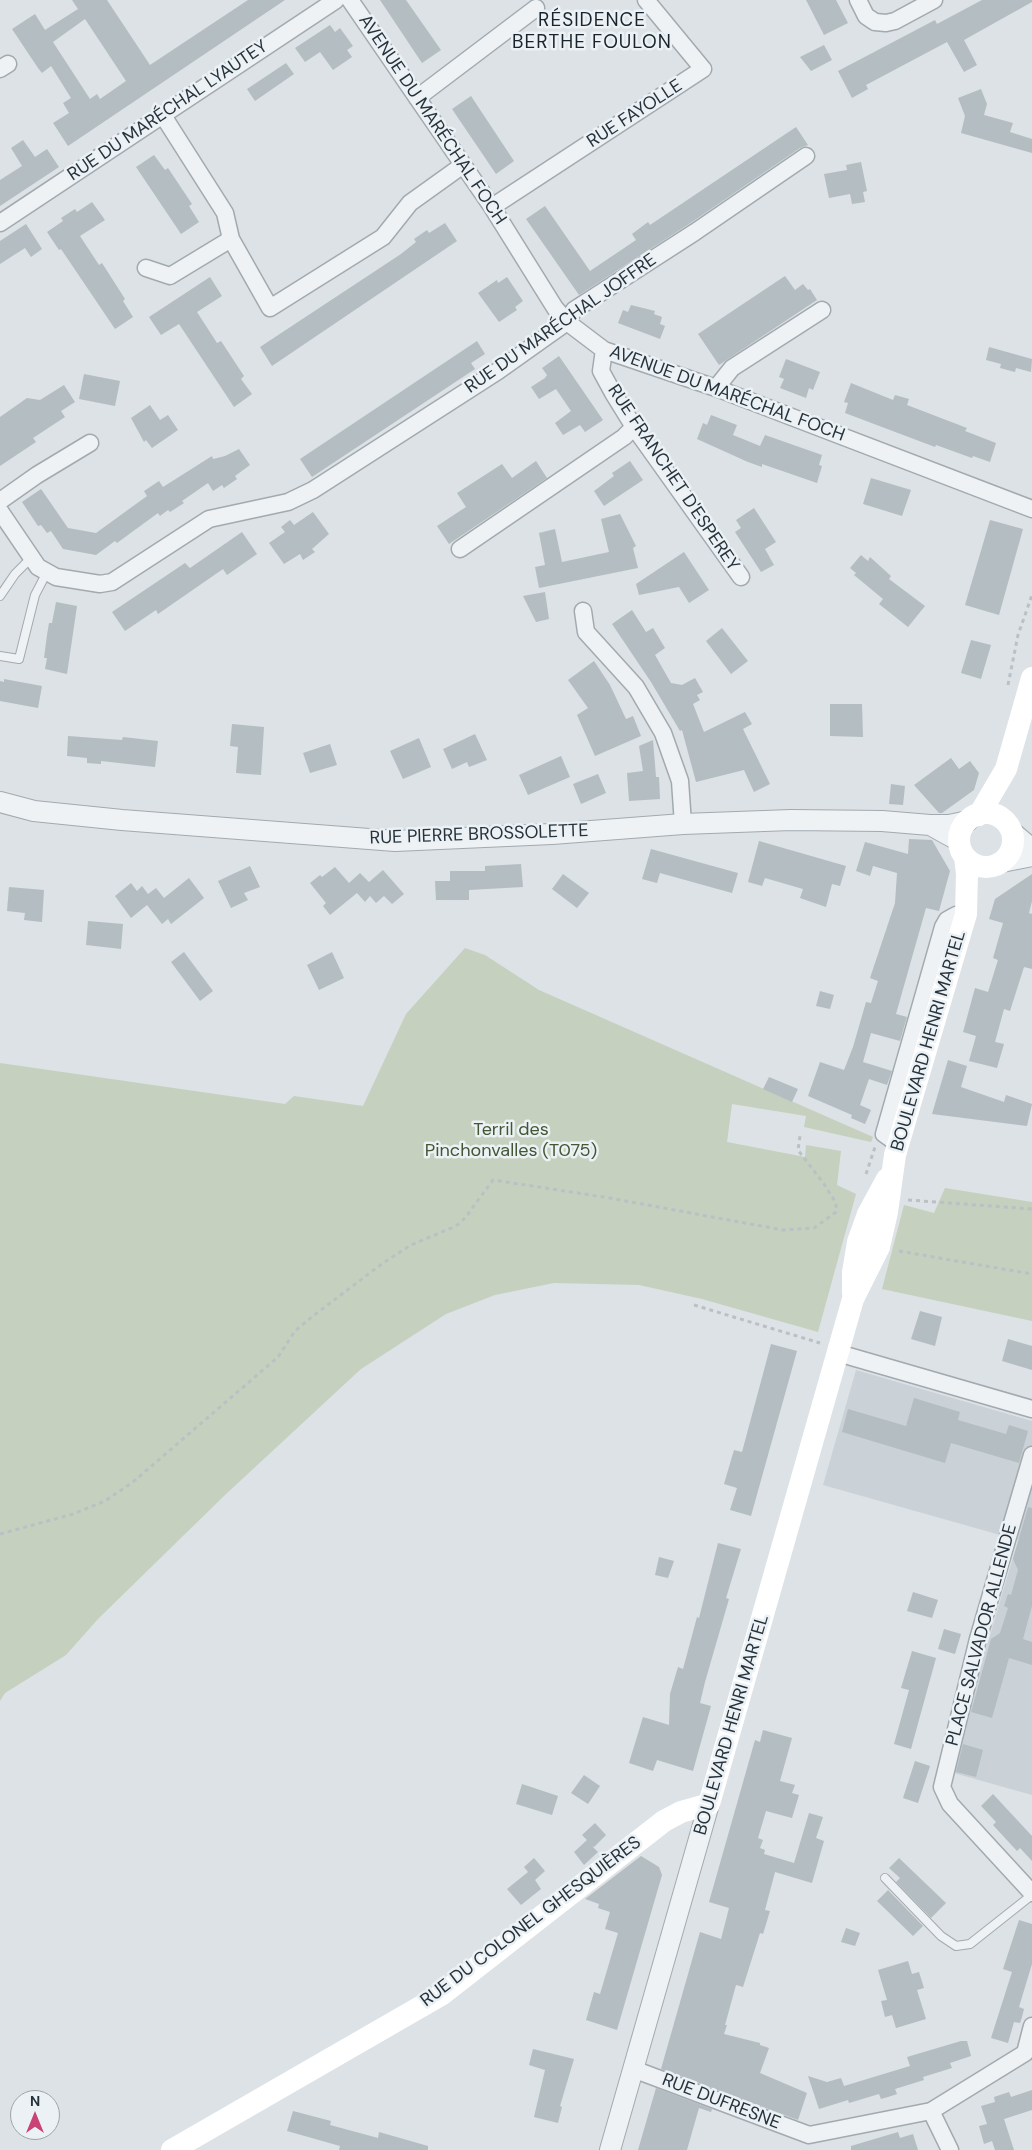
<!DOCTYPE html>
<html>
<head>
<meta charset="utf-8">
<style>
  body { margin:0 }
  #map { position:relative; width:1032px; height:2150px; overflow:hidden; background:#dce2e6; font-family:"DM Sans",sans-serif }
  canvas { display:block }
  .north { position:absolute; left:10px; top:2090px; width:50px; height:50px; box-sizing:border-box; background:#ebf1f4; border:1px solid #9da5aa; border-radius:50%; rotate:0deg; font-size:14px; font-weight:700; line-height:20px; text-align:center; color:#27333c }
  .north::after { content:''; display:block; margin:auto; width:18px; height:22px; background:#c94377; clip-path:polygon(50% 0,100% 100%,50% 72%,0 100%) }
</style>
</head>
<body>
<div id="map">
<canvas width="1032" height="2150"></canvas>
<div class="north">N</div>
</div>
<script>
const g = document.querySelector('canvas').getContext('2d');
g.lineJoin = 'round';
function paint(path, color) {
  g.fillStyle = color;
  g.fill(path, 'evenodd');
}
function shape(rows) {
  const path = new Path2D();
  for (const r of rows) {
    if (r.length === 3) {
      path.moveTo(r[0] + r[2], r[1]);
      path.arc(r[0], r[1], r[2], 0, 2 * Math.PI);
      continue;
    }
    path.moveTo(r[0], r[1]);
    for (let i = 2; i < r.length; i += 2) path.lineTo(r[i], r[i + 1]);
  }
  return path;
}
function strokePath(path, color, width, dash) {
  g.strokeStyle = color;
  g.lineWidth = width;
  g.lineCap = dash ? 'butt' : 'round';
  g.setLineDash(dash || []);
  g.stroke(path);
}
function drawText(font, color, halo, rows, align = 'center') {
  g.font = font + ' "DM Sans",sans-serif';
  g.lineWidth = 5;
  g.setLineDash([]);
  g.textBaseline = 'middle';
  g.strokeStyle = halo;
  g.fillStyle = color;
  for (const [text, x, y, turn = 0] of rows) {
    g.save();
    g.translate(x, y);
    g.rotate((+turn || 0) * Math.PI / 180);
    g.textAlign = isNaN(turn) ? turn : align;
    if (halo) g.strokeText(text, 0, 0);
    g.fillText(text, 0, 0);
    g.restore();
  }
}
const built = shape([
  [856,1370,1032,1421,1032,1795,950,1772,1018,1540,823,1485]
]);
const green = shape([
  [465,948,485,955,539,990,873,1137,871,1142,804,1127,806,1116,732,1104,727,1142,805,1157,806,1145,841,1151,837,1185,856,1194,818,1332,702,1299,639,1285,554,1283,495,1295,446,1314,361,1369,225,1495,98,1619,66,1655,5,1693,0,1701,0,1063,285,1104,294,1096,363,1106,406,1014],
  [945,1188,1032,1202,1032,1321,882,1289,904,1205,934,1213]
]);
const building = shape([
  [72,0,107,0,150,65,248,0,285,0,68,146,53,123,69,113,63,103,71,98,51,66,42,73,38,68,12,29,35,14,45,30,78,9],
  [85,19,126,81,100,99,97,94,90,99,53,42],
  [380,0,406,0,441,50,422,63],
  [806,0,836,0,848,23,824,35],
  [982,0,1032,0,1032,2,964,40,977,65,964,72,947,42,866,85,868,89,852,98,838,71,935,20,937,24],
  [330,25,335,32,340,28,353,46,347,50,352,57,333,70,320,52,305,62,295,48],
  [824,45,832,60,811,71,800,57],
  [286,63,294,74,255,101,247,89],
  [981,89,987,104,984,115,1013,123,1010,132,1032,139,1032,153,961,133,965,116,958,98],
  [471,96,514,161,496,174,452,109],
  [796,127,808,145,800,148,689,224,579,295,526,219,545,206,590,271,636,240,632,234,648,222,650,225],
  [23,140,35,157,47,149,59,167,0,206,0,180,22,166,11,148],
  [154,155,165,170,168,168,192,204,189,206,199,222,181,234,136,167],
  [861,162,867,191,863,192,865,202,852,204,850,194,829,198,824,174,847,170,846,165],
  [92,202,105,220,80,236,99,265,102,263,125,299,123,301,133,317,115,329,61,249,59,250,47,232,63,221,61,218,75,209,77,212],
  [445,223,457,241,272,366,260,347,401,254,416,242,414,239,427,230,429,233],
  [26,224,42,249,31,257,25,248,0,264,0,241],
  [785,276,795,290,803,284,808,290,810,289,817,300,719,365,698,334],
  [210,277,222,296,197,312,217,343,221,341,244,376,241,379,252,394,234,407,179,324,161,335,149,317],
  [507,277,523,301,515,307,517,310,499,322,478,293,497,280,498,283],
  [631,305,655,311,654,314,662,317,660,324,665,326,660,339,618,323,623,310,628,312],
  [477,341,485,354,471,363,475,369,312,477,300,459],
  [989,347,1032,359,1031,372,1016,368,1015,372,1000,368,1001,364,986,360],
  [559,356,603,420,585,432,580,425,563,435,555,423,571,411,556,389,539,399,531,387,545,378,547,375,542,368],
  [786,359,820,372,813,390,809,388,806,398,780,388,784,379,779,377],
  [84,374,120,381,115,406,79,399],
  [851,383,893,400,895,395,909,399,907,405,967,428,965,431,996,443,990,462,973,456,972,458,936,445,935,447,845,413,848,403,844,402],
  [64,385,75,402,61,411,65,417,33,438,36,442,0,466,0,417,27,398,40,400],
  [150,405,160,420,168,415,178,430,152,448,146,440,144,442,131,418],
  [711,415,737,425,733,435,760,446,765,435,822,455,819,465,822,466,817,483,762,464,762,467,748,462,697,439,703,423,707,425],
  [239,449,250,465,235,476,237,479,224,488,222,485,213,491,208,483,182,501,184,503,170,512,168,510,160,516,158,513,117,543,115,541,96,555,63,549,51,531,47,533,41,525,38,526,22,502,41,489,68,528,96,533,147,496,144,491,159,481,163,487,212,456,213,459,225,456],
  [536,461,547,478,449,544,437,526,466,507,457,493,502,464,512,478],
  [630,461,643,480,604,506,594,491,614,476,612,473],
  [871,478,911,490,902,516,863,504],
  [754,508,776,542,765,549,774,565,761,572,735,532,741,528,736,520],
  [313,512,329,534,312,549,315,552,303,560,300,554,284,564,269,543,285,532,281,527,290,520,294,525],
  [620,514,636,546,633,548,638,568,539,588,535,567,545,565,539,533,555,529,562,562,609,552,601,519],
  [990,520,1023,529,999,615,965,605],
  [242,532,257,554,227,575,223,569,158,614,156,610,125,631,112,612,185,563,190,568],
  [684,552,709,590,689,603,679,587,639,595,636,584],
  [861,555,868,561,870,557,891,576,889,579,925,606,908,627,879,604,883,599,854,575,856,573,850,568],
  [545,592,549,619,536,622,523,596],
  [56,602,77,606,67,674,45,669,47,658,44,658,47,635,49,623,52,623],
  [632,610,646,632,653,628,665,648,655,655,671,683,682,685,695,678,703,692,697,695,700,700,693,704,704,732,745,712,752,724,743,729,770,784,754,792,744,770,696,782,682,730,680,731,651,682,612,624],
  [722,628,748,661,731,674,706,641],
  [971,640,991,645,981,679,961,673],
  [594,661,610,685,626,719,633,716,641,736,595,756,577,715,588,708,568,680],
  [4,679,42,686,38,708,0,701,0,681,4,682],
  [830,704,862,704,863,737,830,736],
  [232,724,264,727,261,775,236,773,238,747,230,746],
  [475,734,487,760,469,767,467,762,452,769,443,749],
  [68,736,122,740,123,737,158,741,155,767,101,761,101,764,87,763,87,758,67,756],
  [419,738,431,767,403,779,390,751],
  [653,740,656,777,659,777,660,799,629,801,627,773,643,771,639,746],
  [330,744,337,765,310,773,303,753],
  [561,756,570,777,528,795,519,775],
  [951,758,959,769,970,761,979,773,974,790,942,813,939,813,914,785],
  [598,774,606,793,581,804,573,784],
  [891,784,905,786,903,805,889,804],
  [909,839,932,840,950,871,939,911,926,908,896,1014,907,1017,900,1041,871,1033,863,1062,892,1071,887,1085,869,1079,860,1105,871,1110,865,1124,851,1118,852,1115,808,1096,820,1062,844,1070,853,1047,866,1002,871,1003,878,981,870,978,895,903,897,873,873,866,870,876,856,871,865,842,908,854],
  [759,841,846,866,840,886,832,884,826,907,800,898,803,889,765,878,762,886,748,882],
  [651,849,738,873,732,893,660,873,657,883,642,879],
  [521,864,523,887,469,890,469,900,436,900,435,881,450,881,450,871,485,871,485,866],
  [250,866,260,887,244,893,248,900,231,908,218,881],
  [335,867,349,883,360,873,369,882,383,870,404,894,392,904,384,896,376,903,370,896,365,902,357,893,330,915,323,906,326,903,310,883,320,875,322,877],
  [563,874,589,893,577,908,552,889],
  [1032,874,1032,901,1029,913,1032,914,1032,969,1024,967,1010,1011,1004,1009,995,1042,1004,1044,997,1068,969,1061,976,1036,963,1032,975,988,988,992,998,960,993,958,1003,923,989,919,995,899],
  [189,878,204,898,171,924,168,919,162,924,147,905,131,918,115,896,131,883,137,891,142,886,148,894,156,888,164,898],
  [9,887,44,890,42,922,24,920,25,913,7,911],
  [88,921,123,924,121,949,86,945],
  [184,952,213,991,200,1001,171,962],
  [332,952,344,978,319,990,307,965],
  [820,991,834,995,830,1009,816,1006],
  [948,1060,967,1066,961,1087,1004,1102,1006,1095,1032,1104,1027,1126,932,1114],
  [769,1077,798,1089,792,1102,763,1089],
  [920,1311,942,1317,935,1346,911,1339],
  [1008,1339,1032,1346,1032,1370,1002,1361],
  [771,1344,797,1351,751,1516,730,1510,737,1488,724,1484,734,1450,742,1452],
  [914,1398,960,1412,958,1420,1006,1434,1009,1425,1028,1431,1019,1463,951,1443,945,1463,842,1432,848,1409,906,1426],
  [1028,1507,1032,1508,1032,1606,1023,1639,1032,1642,1032,1665,1009,1658,992,1718,971,1712,991,1639,1000,1633,1008,1608,1004,1606,1008,1594,1011,1595,1018,1570,1013,1559],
  [718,1543,741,1549,726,1598,729,1599,705,1682,700,1703,711,1706,693,1771,657,1760,653,1771,629,1763,643,1717,669,1725,670,1694,678,1667,683,1669,697,1617,699,1618],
  [659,1557,674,1561,668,1578,655,1575],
  [913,1592,938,1600,932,1618,907,1611],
  [944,1629,961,1634,955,1654,938,1649],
  [912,1651,936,1658,911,1749,894,1744,909,1690,901,1688],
  [763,1730,792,1738,780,1781,795,1785,792,1793,799,1795,792,1818,766,1811,758,1838,763,1840,760,1848,765,1850,764,1854,794,1863,809,1813,823,1817,816,1838,824,1841,812,1883,775,1872,765,1910,770,1911,763,1934,760,1933,743,1987,736,1985,725,2025,727,2025,724,2034,760,2043,760,2045,769,2048,760,2073,807,2093,798,2120,661,2069,700,1932,721,1939,729,1908,709,1902,755,1740,760,1742],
  [963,1744,983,1750,976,1777,956,1772],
  [915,1761,930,1766,918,1803,903,1798],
  [584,1775,600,1786,588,1804,571,1793],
  [522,1784,558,1796,552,1815,516,1804],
  [993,1794,1032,1836,1032,1861,1020,1848,1017,1851,993,1825,996,1822,981,1806],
  [595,1823,606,1835,594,1847,592,1846,598,1852,584,1865,574,1852,587,1840,582,1835],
  [641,1856,659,1867,662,1875,617,2030,586,2020,594,1992,600,1994,618,1933,605,1929,610,1912,598,1908,599,1904,585,1899],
  [534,1858,545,1871,535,1880,541,1889,521,1905,507,1889,528,1872,524,1867],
  [899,1858,946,1903,931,1918,896,1882,900,1878,889,1868],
  [888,1890,923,1926,913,1936,877,1901],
  [1019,1920,1032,1924,1032,1964,1019,2007,1024,2009,1022,2017,1020,2023,1014,2022,1008,2043,991,2038,1012,1972,1003,1969],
  [846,1928,860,1933,855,1946,841,1942],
  [908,1961,912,1974,919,1972,924,1988,917,1990,926,2019,896,2028,892,2015,885,2017,881,2001,887,2000,878,1970],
  [961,2041,967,2041,971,2056,950,2063,952,2068,923,2077,924,2080,895,2089,897,2094,888,2097,881,2099,879,2094,849,2103,848,2100,819,2109,808,2076,827,2082,841,2078,844,2086,910,2066,907,2057],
  [533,2049,574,2059,560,2106,562,2107,558,2123,534,2117,545,2070,529,2065],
  [656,2088,712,2109,711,2112,699,2108,687,2150,638,2150],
  [1032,2090,1032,2110,1004,2119,1014,2150,995,2150,992,2141,984,2144,979,2126,987,2124,981,2106,995,2102,994,2097,1009,2092,1011,2097],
  [293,2111,331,2121,330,2125,378,2138,379,2132,428,2146,428,2150,339,2150,340,2146,287,2131],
  [898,2132,900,2138,913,2134,918,2150,851,2150,851,2146]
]);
const path = shape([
  [1008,685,1018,635,1032,595],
  [866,1174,875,1147],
  [908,1200,1032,1209],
  [899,1251,1032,1274],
  [694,1305,820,1343],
  [0,1534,73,1514,105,1501,133,1482,278,1357,295,1331,313,1316,383,1263,411,1245,456,1226,465,1218,493,1180,604,1197,783,1230,814,1228,836,1212,836,1203,824,1184,798,1150,800,1136]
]);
const service = shape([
  [0,596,15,574,32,557],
  [0,656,19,659,35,595,47,572],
  [885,1878,941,1936,956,1946,970,1944,1032,1895]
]);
const minor = shape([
  [350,0,492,207,555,308,567,322,604,350,716,388,1032,509],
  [858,0,866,16,875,22,886,23,895,21,934,0],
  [0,69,8,64],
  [417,98,536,8],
  [162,114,225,213,231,239,270,308,383,237,410,203,463,165],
  [492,207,703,69,646,0],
  [0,223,336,0],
  [146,268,170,276,231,239],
  [604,350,601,371,613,393,634,427,741,577],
  [716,388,732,368,822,310],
  [0,501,37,475,90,443],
  [0,511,38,567,56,577,100,584,112,582,209,519,288,502,313,490,498,371,567,322,574,310,695,232,806,156],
  [460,549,624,437,634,427],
  [583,611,586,632,636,687,663,733,680,781,683,824],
  [898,1144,884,1134,943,927,947,920,956,915,966,914],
  [838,1353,1032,1409],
  [1032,1455,978,1639,942,1787,950,1804,1032,1893],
  [633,2069,809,2135,931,2111,1025,2053,1032,2026],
  [931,2111,950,2150]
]);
const tertiary = shape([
  [0,802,34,811,122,820,395,841,552,834,683,824,791,820,882,821,930,825,949,825,968,821],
  [932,826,959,841],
  [1012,832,1032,849],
  [1002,862,1032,856],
  [610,2150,709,1804]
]);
const secondary = shape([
  [986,840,27],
  [979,815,1006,769,1032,678],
  [853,1293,853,1272,858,1242,868,1214,887,1179],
  [172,2150,441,1995,664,1821,681,1812,709,1804,853,1299,879,1247,887,1212,895,1155,966,914,967,874,965,857]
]);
const streetNames = [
  ["RUE DU MARÉCHAL LYAUTEY",168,111,-34],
  ["RUE FAYOLLE",635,114,-33],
  ["AVENUE DU MARÉCHAL FOCH",432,120,56],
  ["RUE DU MARÉCHAL JOFFRE",561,324,-35],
  ["AVENUE DU MARÉCHAL FOCH",727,394,20],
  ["RUE FRANCHET D'ESPEREY",673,478,56],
  ["RUE PIERRE BROSSOLETTE",479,835,-2],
  ["BOULEVARD HENRI MARTEL",929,1041,-74],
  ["PLACE SALVADOR ALLENDE",982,1635,-75],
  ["BOULEVARD HENRI MARTEL",732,1725,-74],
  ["RUE DU COLONEL GHESQUIÈRES",531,1922,-37],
  ["RUE DUFRESNE",721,2102,21]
];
const parkNames = [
  ["Terril des",511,1130],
  ["Pinchonvalles (T075)",511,1151]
];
const neighbourhoodNames = [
  ["RÉSIDENCE",592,21],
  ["BERTHE FOULON",592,43]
];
paint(built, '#cad2d8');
paint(green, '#c6d0be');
paint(building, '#b4bdc2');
strokePath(service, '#a2aab0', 10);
strokePath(minor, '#a2aab0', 19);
strokePath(tertiary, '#a2aab0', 22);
strokePath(path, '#bbc0c4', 3, [4, 4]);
strokePath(service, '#eff2f4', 8);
strokePath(minor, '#eff2f4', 16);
strokePath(tertiary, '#eff2f4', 20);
strokePath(secondary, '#fff', 22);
drawText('18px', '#27333c', '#ebf1f4', streetNames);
drawText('18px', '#435734', '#ebf1f4', parkNames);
g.letterSpacing = '1px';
drawText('19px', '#19242c', '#ebf1f4', neighbourhoodNames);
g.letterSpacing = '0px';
</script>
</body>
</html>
